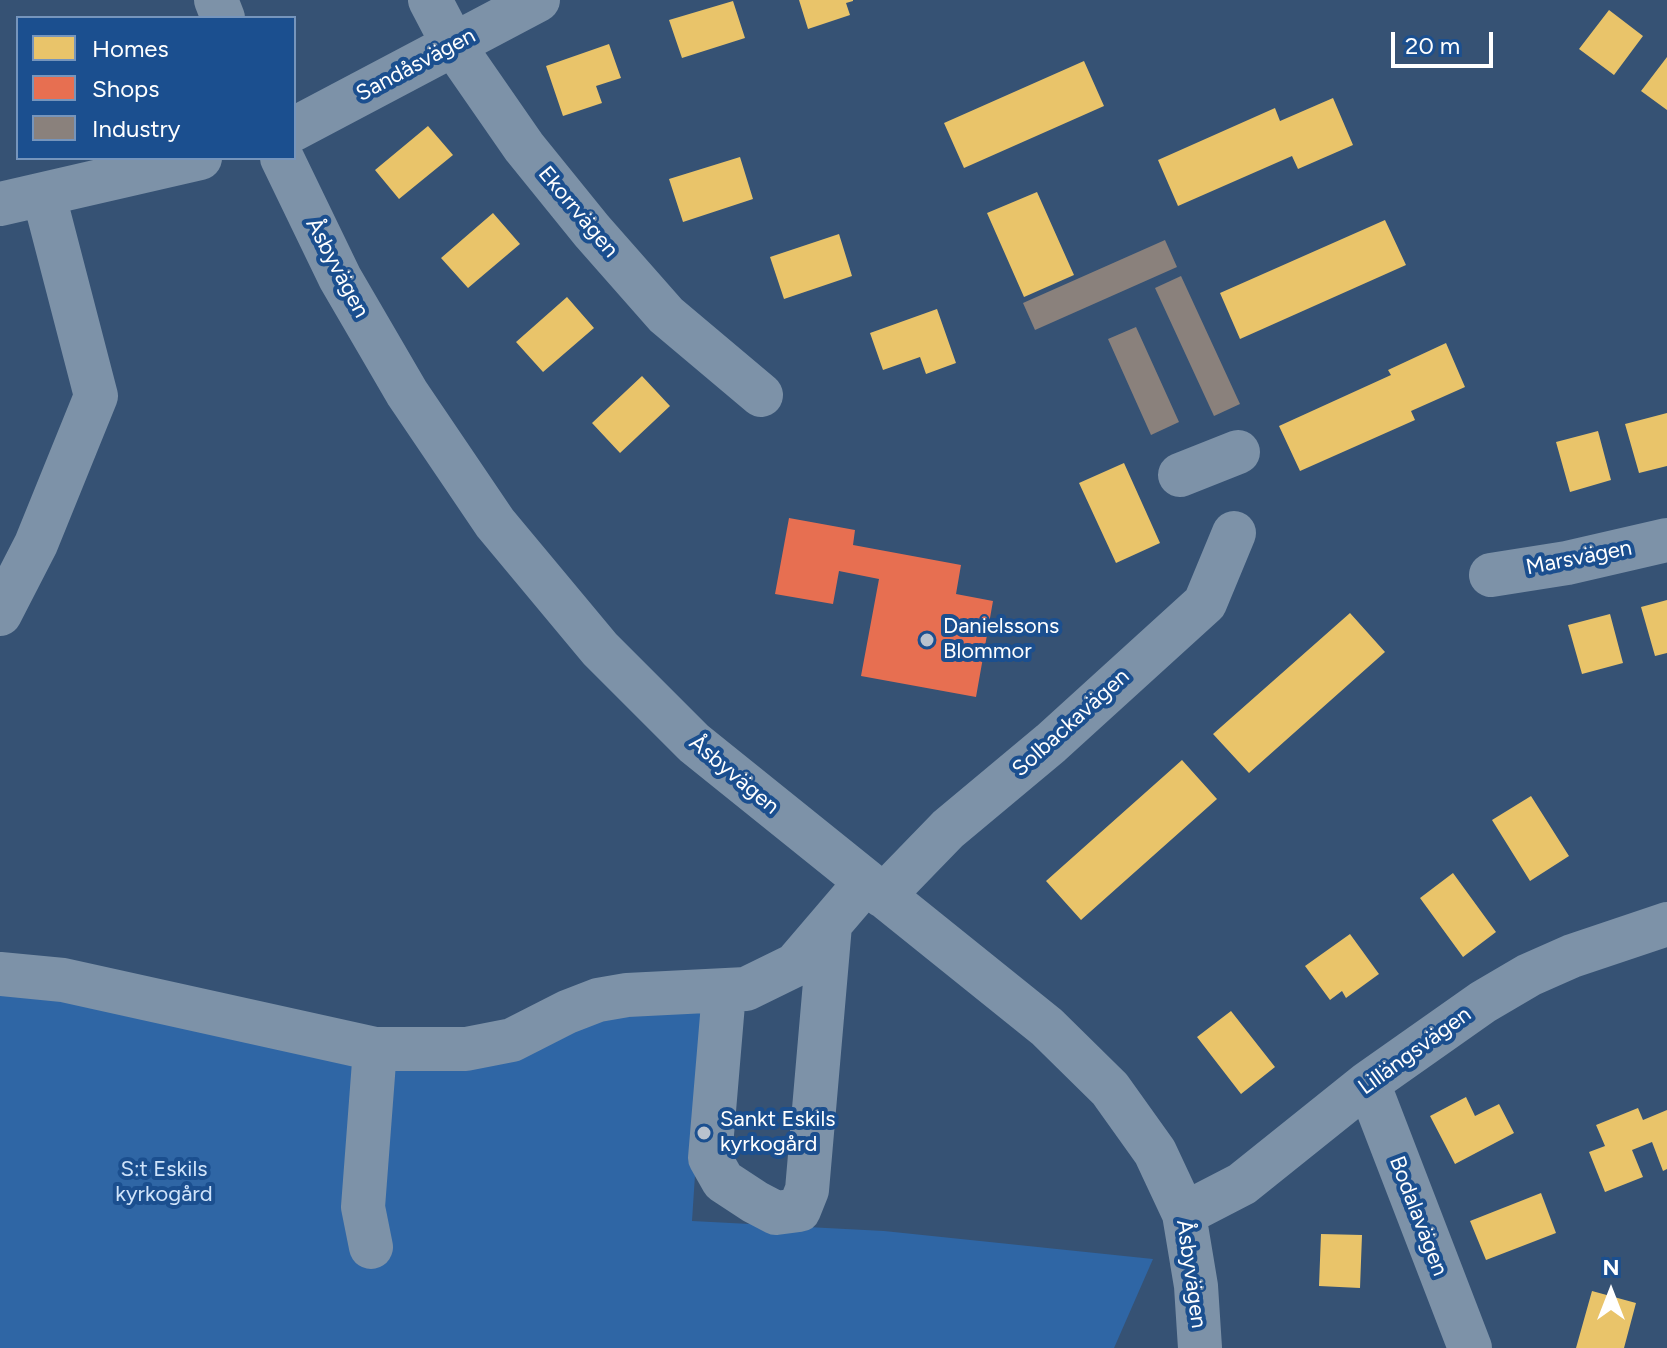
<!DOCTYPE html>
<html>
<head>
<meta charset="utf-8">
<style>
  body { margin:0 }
  #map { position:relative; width:1667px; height:1348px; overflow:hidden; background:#365274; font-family:Figtree,sans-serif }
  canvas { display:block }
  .legend { position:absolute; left:16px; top:16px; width:280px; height:144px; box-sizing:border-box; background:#1b4f8f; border:2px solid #7695bc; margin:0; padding:10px 14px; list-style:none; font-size:24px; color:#fff }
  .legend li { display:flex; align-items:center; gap:16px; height:40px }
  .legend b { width:40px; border:2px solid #7695bc }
  .north { position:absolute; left:1571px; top:1252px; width:80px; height:80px; -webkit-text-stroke:6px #1b4f8f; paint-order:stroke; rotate:0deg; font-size:22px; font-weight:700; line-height:32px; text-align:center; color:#fff }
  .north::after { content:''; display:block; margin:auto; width:28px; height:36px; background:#fff; clip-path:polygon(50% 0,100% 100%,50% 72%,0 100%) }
  .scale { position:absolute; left:1391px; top:32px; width:102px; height:36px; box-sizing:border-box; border:4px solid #fff; border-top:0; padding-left:10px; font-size:24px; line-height:28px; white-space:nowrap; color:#fff; -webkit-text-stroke:6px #1b4f8f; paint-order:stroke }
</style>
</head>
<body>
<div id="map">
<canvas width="1667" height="1348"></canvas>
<ul class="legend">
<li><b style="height:22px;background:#e9c46a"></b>Homes</li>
<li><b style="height:22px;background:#e76f51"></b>Shops</li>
<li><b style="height:22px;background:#8a817c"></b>Industry</li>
</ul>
<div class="north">N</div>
<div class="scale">20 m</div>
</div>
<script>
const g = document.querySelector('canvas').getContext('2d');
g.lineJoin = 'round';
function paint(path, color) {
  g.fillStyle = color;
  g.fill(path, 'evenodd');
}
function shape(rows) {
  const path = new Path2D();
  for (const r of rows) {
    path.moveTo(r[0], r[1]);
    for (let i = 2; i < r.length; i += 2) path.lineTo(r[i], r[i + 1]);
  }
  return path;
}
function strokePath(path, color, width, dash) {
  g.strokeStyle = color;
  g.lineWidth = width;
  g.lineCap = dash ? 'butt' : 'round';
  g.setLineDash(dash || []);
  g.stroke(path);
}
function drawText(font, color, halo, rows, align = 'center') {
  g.font = font + ' Figtree,sans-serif';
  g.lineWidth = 8;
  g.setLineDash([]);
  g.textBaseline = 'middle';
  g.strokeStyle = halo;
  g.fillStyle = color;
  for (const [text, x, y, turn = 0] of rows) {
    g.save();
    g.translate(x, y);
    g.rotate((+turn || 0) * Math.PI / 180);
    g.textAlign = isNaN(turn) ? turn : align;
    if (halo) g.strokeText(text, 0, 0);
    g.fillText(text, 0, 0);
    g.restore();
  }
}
const green = shape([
  [0,986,374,1061,582,1019,706,1006,692,1221,884,1231,1153,1259,1114,1348,0,1348]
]);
const homes = shape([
  [799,0,853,0,853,1,846,3,850,15,808,29],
  [733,1,745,38,682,58,669,20],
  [1609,10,1643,36,1614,75,1579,49],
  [609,44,621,78,596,86,602,103,563,116,546,66],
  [1667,57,1667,110,1641,91],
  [1084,61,1104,106,964,168,944,123],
  [1333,98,1353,145,1298,169,1292,156,1178,206,1158,160,1275,108,1280,121],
  [428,126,453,155,399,199,375,170],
  [740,157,753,199,683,222,669,179],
  [1037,192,1074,275,1024,297,987,213],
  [493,213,520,244,468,288,441,258],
  [1385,220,1406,265,1240,339,1220,293],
  [839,234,852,276,784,299,770,257],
  [567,297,594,328,543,372,516,342],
  [937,309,956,363,926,374,920,357,883,370,870,333],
  [1446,343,1465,387,1411,411,1415,420,1300,471,1279,426,1391,375,1388,370],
  [642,376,670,406,620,453,592,423],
  [1667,413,1667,466,1639,473,1625,424],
  [1598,431,1611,480,1570,492,1556,442],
  [1124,463,1160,543,1116,563,1079,483],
  [1667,600,1667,653,1655,656,1641,607],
  [1350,613,1385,652,1249,773,1213,734],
  [1610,614,1623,663,1582,674,1568,625],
  [1182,760,1217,799,1081,920,1046,881],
  [1531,796,1569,856,1530,881,1492,820],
  [1453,873,1496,932,1463,957,1420,898],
  [1350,934,1379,974,1346,998,1342,991,1330,1000,1305,966],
  [1231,1011,1275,1067,1241,1094,1197,1037],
  [1466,1097,1475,1116,1499,1104,1514,1133,1455,1164,1430,1116],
  [1638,1108,1643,1120,1667,1110,1667,1169,1663,1171,1652,1142,1632,1150,1643,1177,1605,1192,1589,1152,1605,1146,1596,1125],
  [1541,1193,1556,1233,1486,1260,1470,1221],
  [1321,1234,1362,1235,1360,1288,1319,1286],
  [1592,1291,1636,1303,1624,1348,1576,1348]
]);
const shops = shape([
  [789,518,855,530,853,545,961,565,956,594,993,601,976,697,861,676,879,579,839,571,833,604,775,594]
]);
const industry = shape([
  [1165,240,1177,267,1035,330,1023,303],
  [1181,276,1240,404,1214,416,1155,288],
  [1136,327,1179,422,1151,435,1108,339]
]);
const minor = shape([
  [216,0,223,18],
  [430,0,454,46,524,147,592,231,666,315,761,395],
  [294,129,538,0],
  [282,158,340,278,407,393,495,523,600,649,694,743,1047,1027,1110,1089,1155,1152,1184,1214,1196,1286,1200,1348],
  [0,204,200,158],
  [1180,475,1238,452],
  [1491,575,1567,563,1667,540],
  [0,614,36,544,96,396,44,196],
  [883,896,948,829,1051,743,1205,603,1234,533],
  [0,974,63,980,375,1049,466,1049,512,1040,567,1012,598,1000,627,995,746,989,795,965,866,882],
  [724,992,710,1158,723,1181,755,1202,776,1213,799,1210,807,1190,830,925],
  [1368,1083,1470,1348],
  [1184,1214,1242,1184,1368,1083,1483,1002,1529,975,1572,956,1667,924],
  [371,1247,363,1207,375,1049]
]);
const markers = [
  [927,640,8,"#b9c2ce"],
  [704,1133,8,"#b9c2ce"]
];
const streetNames = [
  ["Sandåsvägen",416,65,-28],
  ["Ekorrvägen",578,212,50],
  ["Åsbyvägen",337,268,62],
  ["Marsvägen",1579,558,-11],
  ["Solbackavägen",1071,723,-42],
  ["Åsbyvägen",734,775,40],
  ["Lillängsvägen",1415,1051,-36],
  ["Bodalavägen",1418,1216,69],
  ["Åsbyvägen",1191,1274,82]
];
const poiNames = [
  ["Danielssons",943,627],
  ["Blommor",943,652],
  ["Sankt Eskils",720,1120],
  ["kyrkogård",720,1145]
];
const parkNames = [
  ["S:t Eskils",164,1170],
  ["kyrkogård",164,1195]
];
paint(green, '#2f66a5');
paint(homes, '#e9c46a');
paint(shops, '#e76f51');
paint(industry, '#8a817c');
strokePath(minor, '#7d92a8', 44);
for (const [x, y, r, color] of markers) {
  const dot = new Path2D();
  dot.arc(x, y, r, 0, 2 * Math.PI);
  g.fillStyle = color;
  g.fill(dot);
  strokePath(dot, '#1b4f8f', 3);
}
drawText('22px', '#fff', '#1b4f8f', streetNames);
drawText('22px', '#fff', '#1b4f8f', poiNames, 'left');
drawText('22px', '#cfe3fa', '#1b4f8f', parkNames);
</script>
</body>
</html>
